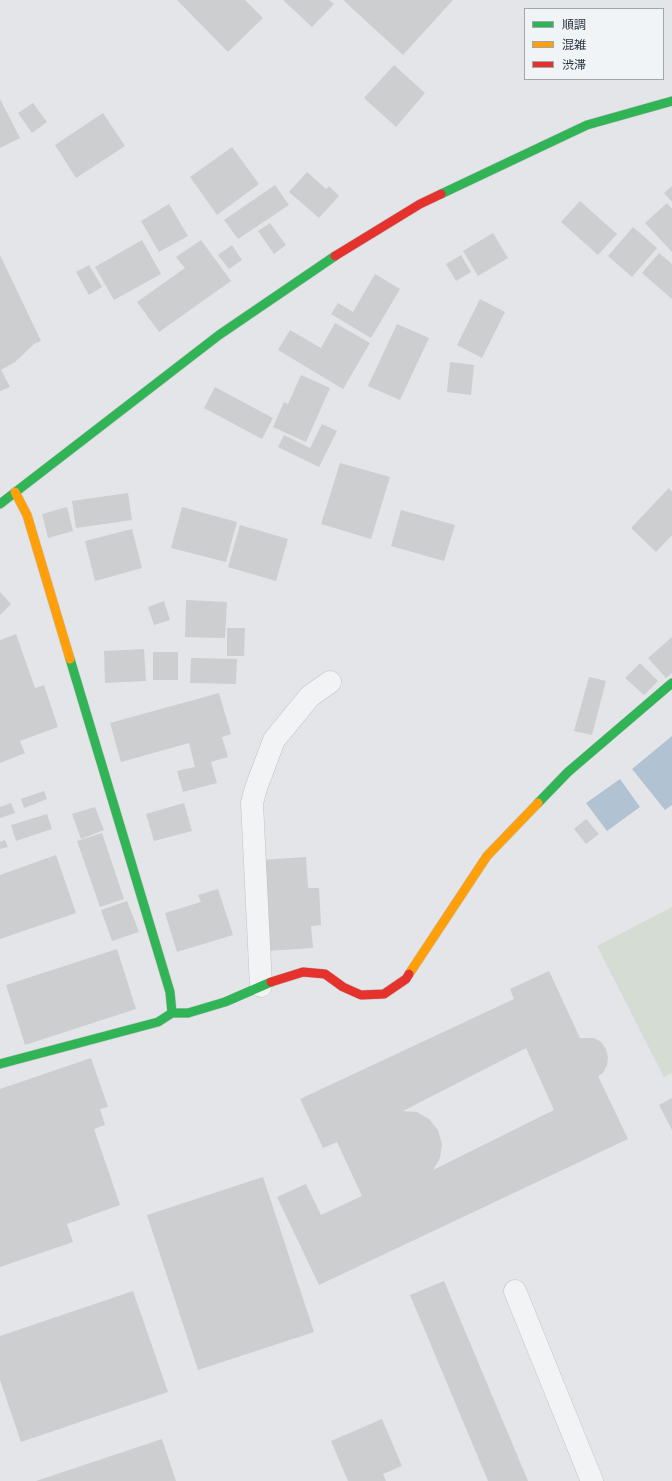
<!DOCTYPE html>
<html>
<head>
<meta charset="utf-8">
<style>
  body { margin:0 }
  #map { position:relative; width:672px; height:1481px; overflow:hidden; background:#e3e5e8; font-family:"Nunito Sans","Noto Sans JP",sans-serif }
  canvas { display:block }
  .legend { position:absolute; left:524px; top:8px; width:140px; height:72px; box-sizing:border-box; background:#f1f4f7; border:1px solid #a1a7af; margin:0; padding:5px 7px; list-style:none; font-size:12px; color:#293442 }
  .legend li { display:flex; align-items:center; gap:8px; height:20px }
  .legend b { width:20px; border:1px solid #a1a7af }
</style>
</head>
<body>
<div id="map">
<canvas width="672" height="1481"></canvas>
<ul class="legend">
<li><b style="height:5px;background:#30b455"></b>順調</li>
<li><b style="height:5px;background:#ff9f0a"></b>混雑</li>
<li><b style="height:5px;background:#e5322d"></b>渋滞</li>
</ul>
</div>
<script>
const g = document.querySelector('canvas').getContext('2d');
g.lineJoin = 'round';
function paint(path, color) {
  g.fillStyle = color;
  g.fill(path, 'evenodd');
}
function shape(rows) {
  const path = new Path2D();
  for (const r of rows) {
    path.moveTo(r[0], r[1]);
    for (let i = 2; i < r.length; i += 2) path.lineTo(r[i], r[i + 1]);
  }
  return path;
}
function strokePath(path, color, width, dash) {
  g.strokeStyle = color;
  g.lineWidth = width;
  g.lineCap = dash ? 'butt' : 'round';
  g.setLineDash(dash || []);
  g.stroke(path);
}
const green = shape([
  [672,907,672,1073,664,1077,597,946]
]);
const water = shape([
  [672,736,672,805,665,810,632,769],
  [620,779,640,807,607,831,586,803]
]);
const building = shape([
  [177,0,245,0,263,18,228,52],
  [283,0,329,0,334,4,312,27],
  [343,0,453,0,403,55],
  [394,65,425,93,396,127,364,98],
  [0,99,20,138,0,148],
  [33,103,47,122,32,133,18,113],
  [103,113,125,146,76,178,55,145],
  [232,147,259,184,217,215,190,177],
  [307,172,326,189,329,186,339,196,319,218,289,192],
  [275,185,289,205,238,239,224,220],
  [672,186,672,202,664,193],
  [580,201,617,234,598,255,561,222],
  [667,203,672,209,672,252,645,223],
  [169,204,188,236,159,252,141,221],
  [270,223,286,245,274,254,258,231],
  [633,227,657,248,632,277,608,256],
  [493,233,508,258,478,276,463,251],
  [142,240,161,274,114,300,95,267],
  [201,240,231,281,159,332,137,302,185,268,176,257],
  [232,245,242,260,229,269,218,255],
  [659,253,672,264,672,299,642,273],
  [0,255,41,341,34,344,15,362,1,370,10,387,0,391],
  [461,255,471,272,456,281,446,264],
  [89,265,102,287,89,295,76,272],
  [375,274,400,289,371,338,331,314,338,303,353,312],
  [480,299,505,312,482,358,457,345],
  [335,323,370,343,343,389,278,350,290,330,321,348],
  [397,324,429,338,400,400,368,386],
  [450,362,474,365,471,395,447,392],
  [301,375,330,388,306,442,273,427,284,402,288,404],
  [215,387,273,418,262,439,204,408],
  [322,424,337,431,319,467,278,447,284,435,310,448],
  [340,463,390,477,371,539,321,524],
  [669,488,672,492,672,535,656,552,631,528],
  [128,493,132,520,76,528,72,501],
  [67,507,73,531,48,538,42,514],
  [182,507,237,522,226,562,171,548],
  [401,510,455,525,444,561,391,546],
  [240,525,288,539,276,581,228,567],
  [132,529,142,568,95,581,85,541],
  [0,592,11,604,0,615],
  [186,600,227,602,225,638,185,637],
  [164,601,170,620,154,625,148,607],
  [227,628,245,628,244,656,227,656],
  [16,634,35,688,44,685,58,727,20,741,25,753,0,763,0,640],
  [672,637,672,673,666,678,648,658],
  [144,649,146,681,105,683,104,651],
  [153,652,178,652,178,680,153,680],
  [191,658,237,659,236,684,190,683],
  [640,663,658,681,644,695,625,678],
  [589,677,606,681,592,735,574,731],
  [219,693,231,734,222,737,228,757,211,762,217,783,183,792,177,771,195,767,189,743,121,762,110,723],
  [44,791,47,799,24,808,21,799],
  [11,803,15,813,0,818,0,807],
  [184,803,192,831,154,841,146,814],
  [95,807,104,830,81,839,72,814],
  [47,814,52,829,16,841,11,825],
  [586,819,599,834,586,844,574,829],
  [102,833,124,899,100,907,77,841],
  [5,840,8,847,0,849,0,842],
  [56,855,76,913,0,939,0,875],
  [306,857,308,888,319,888,321,925,311,926,313,948,267,951,261,860],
  [218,889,233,935,177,952,165,913,201,902,198,895],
  [127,901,139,932,112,941,101,910],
  [117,949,136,1009,25,1045,6,985],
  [549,971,580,1038,594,1038,601,1042,606,1049,608,1057,607,1065,603,1073,598,1076,628,1139,319,1285,277,1197,306,1184,321,1215,362,1196,337,1142,323,1148,300,1099,514,999,510,989],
  [526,1048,554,1110,433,1170,440,1158,442,1144,438,1130,429,1119,417,1112,403,1111],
  [91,1058,108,1107,100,1109,105,1125,94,1129,120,1205,67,1224,73,1242,0,1267,0,1089],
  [672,1098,672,1130,659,1105],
  [263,1177,314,1332,198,1370,147,1215],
  [444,1281,528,1481,488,1481,410,1295],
  [133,1291,168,1392,21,1442,0,1380,0,1336],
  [382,1419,402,1466,383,1474,386,1481,348,1481,331,1441],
  [162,1439,176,1481,36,1481]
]);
const street = shape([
  [261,986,252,803,256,788,274,740,310,696,330,682],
  [515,1291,592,1481]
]);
const fast = shape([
  [441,194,587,125,672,101],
  [0,504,219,335,335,256],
  [70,659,170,992,172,1013],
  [538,803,568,772,672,683],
  [0,1064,158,1022,172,1013,188,1013,225,1002,271,982]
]);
const slow = shape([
  [15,492,27,515,70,659],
  [409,974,487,856,538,803]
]);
const jam = shape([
  [335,256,420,204,441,194],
  [271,982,303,972,325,974,343,987,361,995,384,994,406,979,409,974]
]);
paint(green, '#d4dcd4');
paint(water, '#b1c3d3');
paint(building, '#ccced0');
strokePath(street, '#c1c3c6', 23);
strokePath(fast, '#c1c3c6', 10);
strokePath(slow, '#c1c3c6', 10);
strokePath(jam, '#c1c3c6', 10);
strokePath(street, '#f2f3f5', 22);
strokePath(fast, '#30b455', 9);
strokePath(slow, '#ff9f0a', 9);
strokePath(jam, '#e5322d', 9);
</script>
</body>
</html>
